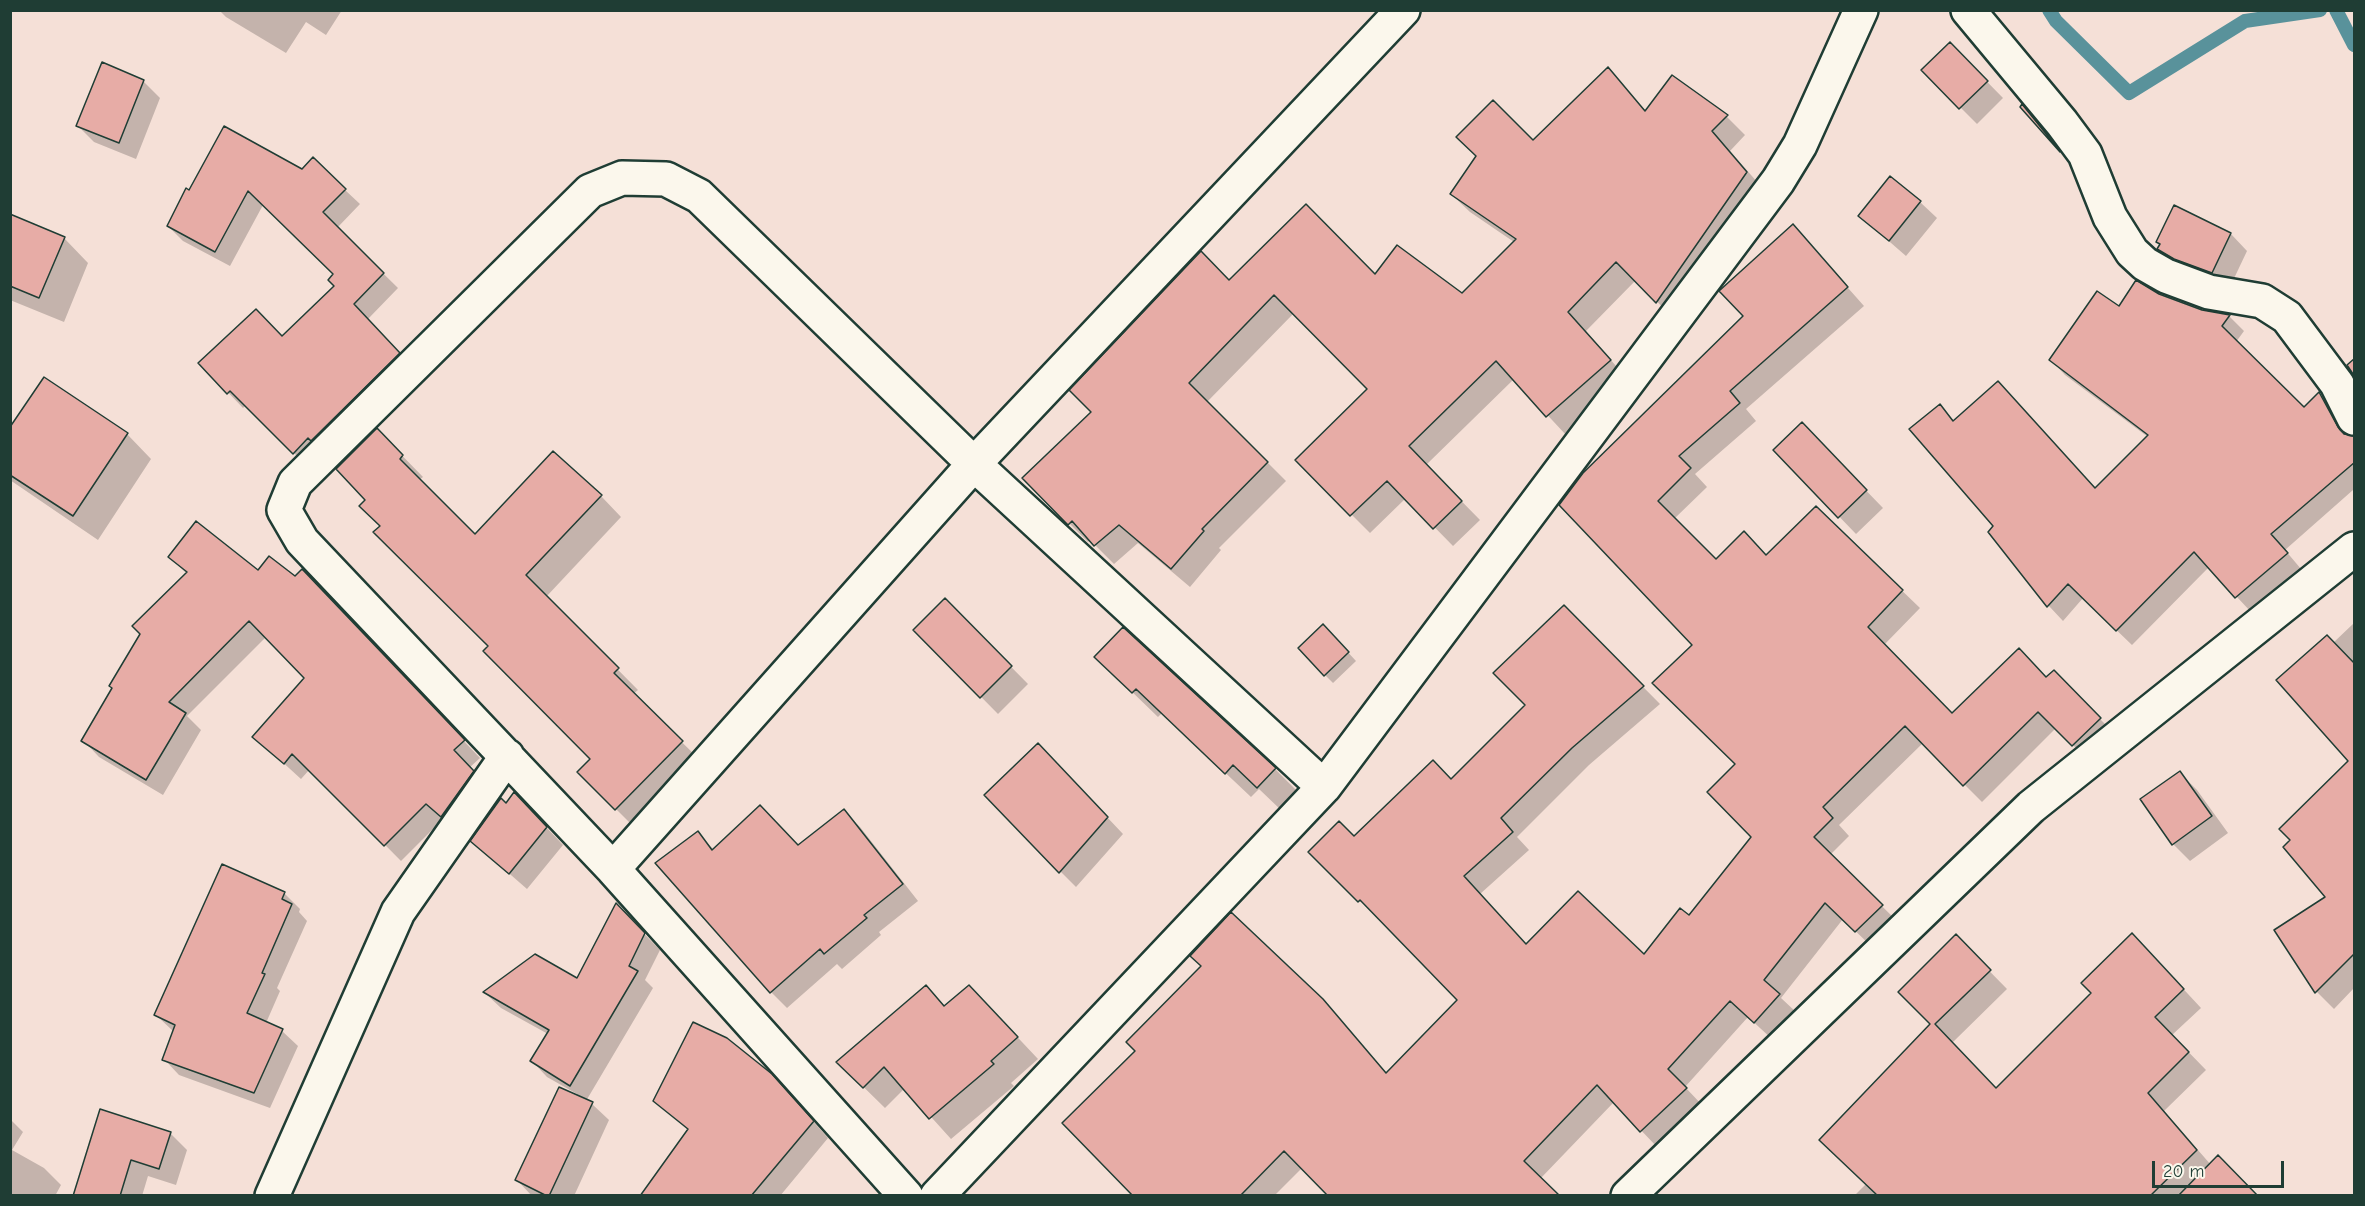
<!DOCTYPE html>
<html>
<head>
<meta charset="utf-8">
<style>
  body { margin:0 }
  #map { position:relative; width:2365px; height:1206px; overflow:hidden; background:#f5e0d7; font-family:"Comic Neue",sans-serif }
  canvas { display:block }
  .frame { position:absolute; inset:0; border:12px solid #1f3d34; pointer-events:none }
  .scale { position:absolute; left:2152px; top:1161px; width:132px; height:27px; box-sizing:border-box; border:3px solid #1f3d34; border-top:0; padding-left:8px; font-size:18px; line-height:21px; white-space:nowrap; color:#1f3d34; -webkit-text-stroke:4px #fbf7ec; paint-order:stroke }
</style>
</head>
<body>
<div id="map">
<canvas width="2365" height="1206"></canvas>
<div class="frame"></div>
<div class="scale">20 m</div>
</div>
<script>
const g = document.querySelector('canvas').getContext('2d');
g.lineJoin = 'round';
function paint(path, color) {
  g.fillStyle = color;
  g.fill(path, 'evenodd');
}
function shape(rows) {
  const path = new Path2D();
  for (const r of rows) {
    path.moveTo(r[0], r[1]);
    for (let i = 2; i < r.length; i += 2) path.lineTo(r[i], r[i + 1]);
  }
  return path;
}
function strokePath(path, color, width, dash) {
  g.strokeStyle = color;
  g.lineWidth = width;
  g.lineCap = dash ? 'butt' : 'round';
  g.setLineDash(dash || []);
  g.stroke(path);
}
const shadow = shape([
  [219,10,342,10,326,35,306,22,286,53,226,17],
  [1950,44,2003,98,1977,124,1923,70],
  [1608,69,1646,111,1672,77,1727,117,1745,135,1730,151,1765,191,1675,320,1636,280,1586,331,1628,380,1566,435,1514,379,1426,465,1480,520,1453,546,1406,498,1370,533,1297,460,1369,389,1294,313,1207,402,1286,481,1219,548,1221,550,1190,587,1138,543,1114,564,1090,540,1088,542,1024,478,1229,282,1375,276,1462,295,1514,242,1470,212,1451,194,1533,142],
  [143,81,160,98,136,159,94,142,78,126],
  [303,171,345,190,360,204,337,228,398,288,368,319,413,369,308,467,246,405,243,408,200,363,282,338,336,286,335,275,263,205,230,266,183,241,168,226,189,192],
  [1920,202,1937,218,1906,256,1860,216],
  [2175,207,2231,234,2247,251,2229,289,2176,266,2159,249],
  [10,216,64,238,88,263,64,322,10,300],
  [1793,226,1864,306,1746,409,1756,421,1695,474,1707,487,1674,519,1716,561,1767,557,1816,508,1920,608,1884,645,1952,715,2047,679,2053,672,2117,736,2090,762,2056,728,1982,802,1923,743,1839,825,1849,836,1830,855,1899,923,1874,949,1843,919,1781,998,1796,1012,1772,1039,1748,1017,1685,1087,1703,1106,1658,1148,1614,1102,1540,1179,1302,1168,1274,1196,1135,1196,1322,1000,1387,1074,1459,1000,1378,917,1310,852,1354,838,1452,781,1527,705,1564,607,1660,704,1589,765,1517,837,1529,850,1480,894,1526,945,1644,957,1690,918,1753,836,1737,765,1694,645,1560,505,1745,316],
  [2159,295,2202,311,2229,316,2244,331,2236,342,2304,409,2319,394,2334,408,2349,437,2354,438,2354,492,2353,490,2285,550,2301,569,2251,612,2209,567,2132,645,2083,598,2063,621,2049,606,1990,532,1995,526,1940,406,1955,422,1998,383,2096,489,2148,437,2065,375,2051,360,2119,308],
  [10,430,127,434,151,459,98,540,10,480],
  [377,430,423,477,419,480,475,536,601,496,621,517,546,597,638,690,633,694,703,763,637,830,579,772,592,759,382,526,368,500],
  [1818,441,1883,508,1856,534,1775,450],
  [170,557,295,578,318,588,480,758,469,768,489,788,443,819,401,861,310,769,301,779,255,737,306,678,266,637,187,716,201,730,163,795,99,757,83,740,187,574],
  [945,600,1028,684,998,714,915,630],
  [2354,623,2354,988,2334,1009,2317,992,2276,930,2327,897,2350,761,2333,643],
  [1332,635,1356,661,1333,683,1325,675],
  [1096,657,1275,769,1299,793,1282,811,1259,789,1251,797,1162,713,1158,717],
  [1054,761,1123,834,1076,887,1060,871],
  [2180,773,2197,790,2228,833,2190,861,2173,844,2142,800],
  [506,805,531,811,563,845,527,889,472,841],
  [844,811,860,827,918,901,879,932,881,935,842,969,837,964,787,1008,771,992,698,833,714,850,799,846],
  [284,893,300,909,299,912,307,921,277,988,280,991,266,1023,282,1031,298,1046,270,1108,179,1075,164,1059,174,1032,156,1015],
  [617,906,660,950,645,980,653,988,586,1101,592,1104,609,1120,574,1196,532,1196,517,1180,577,1094,547,1077,532,1061,548,1034,501,1008,485,993,578,980],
  [1956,937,2007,989,1952,1043,1996,1089,2150,953,2201,1008,2172,1035,2206,1070,2164,1111,2211,1165,2186,1196,1854,1196,1866,1184,1932,1024],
  [926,987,946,1007,990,1008,1038,1059,1011,1083,1014,1086,951,1139,905,1088,885,1108,838,1062],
  [787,1092,828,1138,780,1196,662,1196,689,1131,655,1101],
  [10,1119,23,1132,12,1150,44,1168,61,1185,55,1196,10,1196],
  [170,1133,187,1150,176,1185,148,1176,142,1196,78,1196]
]);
const stream = shape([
  [2049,10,2056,21,2129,93,2245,21,2320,10],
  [2336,10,2354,45]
]);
const building = shape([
  [1950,42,1988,81,1959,109,1921,70,1950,42],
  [102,62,144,80,119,143,76,126,102,62],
  [1608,67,1645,111,1672,75,1728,115,1712,131,1747,172,1656,303,1616,262,1568,312,1611,360,1546,417,1496,361,1409,446,1462,501,1433,529,1387,481,1350,516,1295,460,1367,389,1274,295,1189,383,1268,462,1202,529,1204,531,1171,569,1119,525,1094,546,1072,521,1068,525,1022,478,1091,412,1069,390,1201,251,1229,280,1306,204,1375,274,1397,245,1462,293,1516,239,1450,194,1476,156,1456,137,1493,100,1533,140,1608,67],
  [2022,104,2047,135,2060,152,2020,107,2022,104],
  [224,126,302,169,313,157,346,189,323,212,384,273,354,304,400,353,311,441,308,438,293,454,230,391,227,394,198,363,256,309,282,336,334,286,328,280,333,274,248,191,215,252,167,226,186,188,189,190,224,126],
  [1890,176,1921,201,1889,241,1858,216,1890,176],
  [2174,205,2231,233,2212,273,2174,259,2157,249,2160,244,2156,242,2174,205],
  [10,214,65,237,39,298,10,286,10,214],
  [1793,224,1848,287,1730,391,1740,403,1679,456,1691,468,1658,501,1716,559,1744,531,1766,555,1816,506,1903,590,1868,627,1952,713,2019,648,2046,677,2054,670,2101,718,2072,746,2038,712,1963,786,1905,726,1823,807,1833,818,1814,837,1883,905,1855,932,1825,903,1764,980,1780,994,1754,1023,1730,1001,1668,1069,1687,1088,1640,1132,1597,1085,1524,1161,1560,1196,1328,1196,1284,1151,1240,1196,1133,1196,1062,1123,1135,1051,1126,1042,1201,966,1190,956,1231,912,1323,999,1386,1073,1457,1000,1360,900,1358,902,1308,852,1339,821,1354,836,1433,760,1451,779,1525,705,1493,673,1564,605,1644,686,1572,748,1501,818,1513,832,1464,876,1526,944,1578,891,1644,954,1680,908,1689,915,1751,837,1707,792,1735,764,1652,683,1692,645,1559,505,1583,473,1743,316,1719,291,1793,224],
  [2136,280,2159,294,2202,310,2230,315,2222,326,2304,407,2319,392,2338,427,2344,434,2355,436,2355,462,2271,534,2288,553,2235,598,2194,552,2116,631,2068,584,2047,607,1988,532,1993,526,1909,429,1940,404,1953,421,1998,381,2095,488,2148,435,2049,360,2097,291,2119,306,2136,280],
  [2355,358,2355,377,2347,365,2355,358],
  [44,377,128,433,73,516,10,475,10,427,44,377],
  [1802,422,1867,490,1838,518,1773,450,1802,422],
  [377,428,403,455,400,459,475,534,553,451,602,495,526,575,619,668,614,673,683,741,615,810,577,772,590,759,483,651,488,646,373,532,380,526,359,506,365,500,336,469,377,428],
  [196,521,258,570,269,556,295,576,302,569,465,740,454,750,474,771,441,817,426,804,384,846,292,754,284,764,252,737,304,678,249,621,169,702,186,713,146,780,81,741,112,688,109,686,140,634,132,626,187,572,168,557,196,521],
  [945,598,1012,666,980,698,913,630,945,598],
  [1323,624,1349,652,1324,676,1298,648,1323,624],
  [1123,627,1276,768,1257,788,1233,765,1225,774,1136,689,1132,693,1094,657,1123,627],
  [2327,635,2355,664,2355,953,2315,993,2274,930,2325,897,2283,847,2290,840,2279,829,2348,761,2276,680,2327,635],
  [1038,743,1108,817,1059,873,984,795,1038,743],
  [2180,771,2212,816,2172,845,2140,799,2180,771],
  [514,792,547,827,509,874,470,841,501,798,506,803,514,792],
  [760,805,798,845,844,809,903,884,864,915,867,918,824,954,820,949,770,993,655,863,698,831,712,850,760,805],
  [222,864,285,892,282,899,292,904,262,973,265,974,247,1013,283,1029,254,1093,162,1060,175,1025,154,1015,222,864],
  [616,903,645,933,629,966,638,971,570,1086,530,1061,549,1030,483,992,535,954,577,978,616,903],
  [2132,933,2184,989,2155,1017,2189,1052,2148,1093,2197,1150,2150,1196,1878,1196,1819,1140,1930,1024,1898,992,1956,934,1991,970,1935,1024,1996,1088,2091,993,2081,983,2132,933],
  [926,985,944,1006,969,985,1018,1037,991,1061,994,1064,929,1119,884,1067,863,1088,836,1062,926,985],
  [693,1022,727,1038,772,1074,814,1121,751,1196,640,1196,688,1129,653,1101,693,1022],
  [559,1087,593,1102,549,1196,547,1196,515,1180,559,1087],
  [100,1109,171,1132,159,1169,131,1160,120,1196,73,1196,100,1109],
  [2218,1155,2258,1196,2178,1196,2218,1155]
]);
const minor = shape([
  [1968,10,2062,123,2085,154,2110,217,2132,252,2145,264,2166,276,2209,292,2262,301,2287,317,2337,384,2354,418],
  [613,869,974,464,1403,10],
  [272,1196,398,912,507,756],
  [906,1196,613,869,302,541,284,510,295,483,590,191,622,178,666,179,699,196,974,464,1324,787],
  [937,1196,1324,787,1778,181,1800,145,1861,10],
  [1628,1196,2031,807,2354,549]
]);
paint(shadow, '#0003');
strokePath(stream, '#59929b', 14);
paint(building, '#e7aca6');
strokePath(building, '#1f3d34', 1.5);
strokePath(minor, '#1f3d34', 38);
strokePath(minor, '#fbf7ec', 33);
</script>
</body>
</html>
